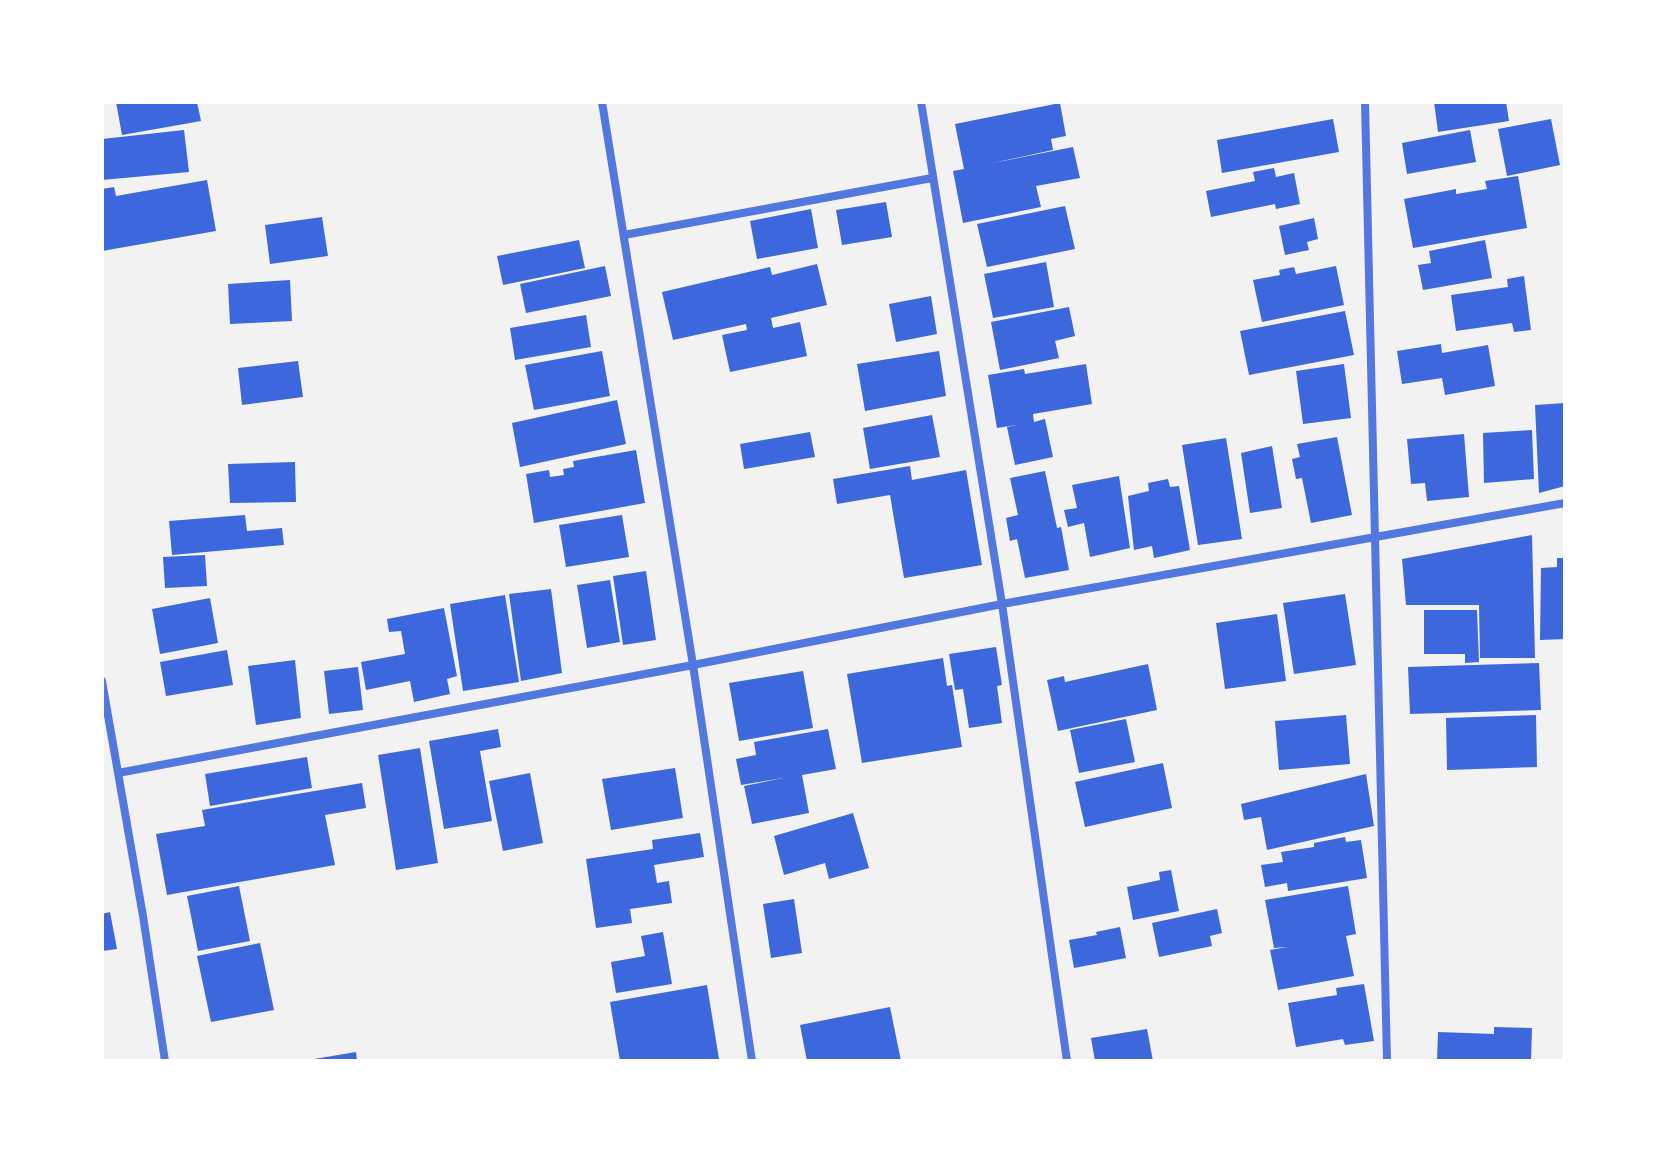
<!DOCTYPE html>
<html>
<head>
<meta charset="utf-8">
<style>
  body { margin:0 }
  #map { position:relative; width:1667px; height:1163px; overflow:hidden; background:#f2f2f2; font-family:Montserrat,sans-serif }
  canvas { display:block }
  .frame { position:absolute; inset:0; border:104px solid #fff; pointer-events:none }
</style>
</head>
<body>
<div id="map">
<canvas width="1667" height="1163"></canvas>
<div class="frame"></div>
</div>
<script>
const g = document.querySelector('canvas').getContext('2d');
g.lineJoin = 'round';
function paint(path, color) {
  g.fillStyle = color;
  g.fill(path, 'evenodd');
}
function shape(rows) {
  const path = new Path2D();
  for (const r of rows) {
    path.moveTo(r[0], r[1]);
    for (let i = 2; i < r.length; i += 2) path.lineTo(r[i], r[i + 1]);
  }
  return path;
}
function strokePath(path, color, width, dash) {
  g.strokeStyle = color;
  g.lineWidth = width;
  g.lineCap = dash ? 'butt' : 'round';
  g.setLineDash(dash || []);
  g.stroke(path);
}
const building = shape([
  [116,102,197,102,201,121,122,135],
  [1434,102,1506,102,1509,121,1438,132],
  [1060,103,1066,136,1051,139,1053,150,988,164,1073,147,1080,178,1036,186,1041,207,963,223,953,171,964,169,955,124],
  [1333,119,1339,152,1222,173,1217,140],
  [1551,119,1560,165,1507,176,1498,129],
  [184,130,189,172,102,180,102,139],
  [1470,130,1476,162,1407,174,1402,143],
  [1274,168,1276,177,1294,173,1300,204,1276,209,1275,204,1211,217,1206,191,1255,181,1253,172],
  [1518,176,1527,228,1413,248,1404,199,1456,189,1456,194,1487,189,1485,181],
  [207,180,216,231,102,251,102,189,114,187,116,196],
  [886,202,892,237,842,245,836,210],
  [1065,206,1075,249,987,267,977,224],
  [811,209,818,248,757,259,750,221],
  [322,217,328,256,270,264,265,225],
  [1314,218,1318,239,1307,242,1309,250,1285,255,1279,226],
  [579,240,585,268,503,285,497,256],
  [1485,240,1492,278,1423,290,1418,265,1431,263,1429,251],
  [1046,262,1054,307,993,318,984,274],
  [817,264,827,305,771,318,773,328,800,322,807,356,730,372,722,335,747,330,746,324,673,340,662,292,770,267,772,275],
  [605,266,611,296,526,313,520,284],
  [1336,266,1344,305,1262,322,1253,280,1280,275,1279,270,1294,267,1296,274],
  [1524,276,1531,330,1514,332,1512,323,1456,331,1451,295,1508,287,1507,279],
  [290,280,292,321,230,324,228,284],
  [931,296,937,334,896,342,889,304],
  [1069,307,1075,336,1055,341,1059,358,1000,370,991,322],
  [1345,311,1354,355,1249,375,1240,331],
  [586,315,591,347,515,360,510,328],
  [1441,344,1442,353,1488,345,1495,386,1445,395,1442,378,1402,384,1397,351],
  [602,351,610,396,534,410,525,365],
  [939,351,946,396,865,411,857,364],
  [298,361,303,397,242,405,238,368],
  [1086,364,1092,404,1033,414,1034,422,1045,419,1053,457,1015,465,1007,427,1016,425,997,428,988,375,1024,369,1025,374],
  [1344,364,1351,418,1303,424,1296,371],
  [617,400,626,444,520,467,512,423],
  [1565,403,1565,486,1539,493,1535,405],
  [932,415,940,457,870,469,863,428],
  [1532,430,1534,479,1484,483,1483,433],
  [810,432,815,457,744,469,740,444],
  [1464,434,1469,497,1427,501,1425,483,1411,484,1407,439],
  [1337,437,1352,515,1311,523,1302,478,1296,479,1292,459,1300,457,1297,444],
  [1226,438,1242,539,1198,545,1182,445],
  [1272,446,1282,508,1250,513,1241,453],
  [636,450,645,503,534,523,526,474,549,470,550,477,564,475,563,469,574,467,573,461],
  [295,462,296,502,230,503,228,464],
  [910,466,912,480,966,470,982,565,904,578,890,495,837,504,833,479],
  [1045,471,1057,528,1061,527,1069,570,1025,578,1017,539,1010,541,1006,518,1018,515,1010,478],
  [1119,476,1130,548,1090,557,1084,523,1068,527,1064,510,1077,508,1072,485],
  [1168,479,1170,487,1179,486,1190,550,1154,558,1152,546,1134,550,1128,496,1149,491,1148,483],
  [245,515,247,531,282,528,284,545,172,555,169,521],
  [622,515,629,557,566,567,559,525],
  [1532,535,1535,658,1480,658,1479,605,1406,605,1402,559],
  [205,555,207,586,165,588,163,557],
  [1557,558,1565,558,1565,639,1540,640,1541,568,1557,567],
  [646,571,656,640,623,645,613,576],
  [610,580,620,642,587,648,577,585],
  [551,589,562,673,521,681,509,594],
  [1345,594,1356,665,1294,674,1283,603],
  [505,595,519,682,463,691,450,604],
  [210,598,218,643,160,654,152,609],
  [444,608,457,676,447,679,450,694,414,702,410,681,366,690,361,662,405,654,401,631,389,632,387,619],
  [1424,610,1477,610,1479,662,1465,663,1465,654,1424,654],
  [1277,614,1286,681,1225,689,1216,623],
  [996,647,1002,685,997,686,1002,723,969,728,963,689,955,690,949,654],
  [227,650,233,685,166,696,160,662],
  [943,658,947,686,952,685,962,747,862,763,847,674],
  [295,660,301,718,256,725,248,666],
  [1539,663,1541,710,1410,714,1408,667],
  [1148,664,1157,710,1058,731,1047,680,1064,676,1065,682],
  [358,667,363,710,329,714,324,671],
  [803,671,813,728,739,741,729,683],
  [1346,715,1350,764,1279,770,1275,721],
  [1536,715,1537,767,1447,770,1446,718],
  [1126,719,1135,762,1079,773,1070,730],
  [498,729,501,747,480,751,492,821,444,829,429,741],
  [828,729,836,769,802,775,809,813,752,824,744,786,783,778,741,785,736,759,756,755,754,742],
  [420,748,438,863,396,870,378,755],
  [307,757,312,788,210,806,205,774],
  [1163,763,1172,808,1085,827,1075,782],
  [675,768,683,818,611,830,602,779],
  [530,773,543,843,503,851,489,781],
  [1366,774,1374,826,1267,850,1261,817,1244,820,1241,804],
  [362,783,366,808,325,815,335,865,167,895,156,834,205,826,202,810],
  [853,813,869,868,829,879,825,863,784,875,774,836],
  [700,833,704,857,654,865,657,883,669,881,672,903,630,909,632,923,596,928,586,859,653,849,652,840],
  [1345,837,1346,842,1361,840,1367,878,1288,891,1287,883,1265,887,1261,865,1283,862,1281,852,1314,847,1314,843],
  [1171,870,1179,911,1133,920,1127,887,1160,880,1159,872],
  [239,886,250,941,198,951,187,896],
  [1348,886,1356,934,1346,936,1354,976,1278,990,1270,950,1287,947,1274,948,1265,900],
  [794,899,802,953,771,958,763,904],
  [1217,909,1222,933,1210,936,1212,946,1159,957,1152,923],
  [110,912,117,949,102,951,102,914],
  [1120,927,1126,958,1074,968,1069,940,1097,935,1096,932],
  [663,932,672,984,616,993,611,962,645,956,641,936],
  [260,943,274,1010,211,1022,197,956],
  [1364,984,1374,1041,1345,1045,1343,1039,1296,1047,1288,1003,1337,995,1336,988],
  [707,985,719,1059,707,1061,620,1061,610,1002],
  [890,1007,901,1061,807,1061,800,1025],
  [1494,1027,1532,1028,1531,1061,1437,1061,1438,1032,1494,1034],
  [1147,1029,1153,1061,1095,1061,1091,1038],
  [356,1052,357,1061,314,1061,314,1059]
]);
const minor = shape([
  [602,102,693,665,752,1061],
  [921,102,1002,604,1067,1061],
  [1365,102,1387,1061],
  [624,235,932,178],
  [102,681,143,916,165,1061],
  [118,773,693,665,1002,604,1565,503]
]);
paint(building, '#3d67dc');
strokePath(minor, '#5277de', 8);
</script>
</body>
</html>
